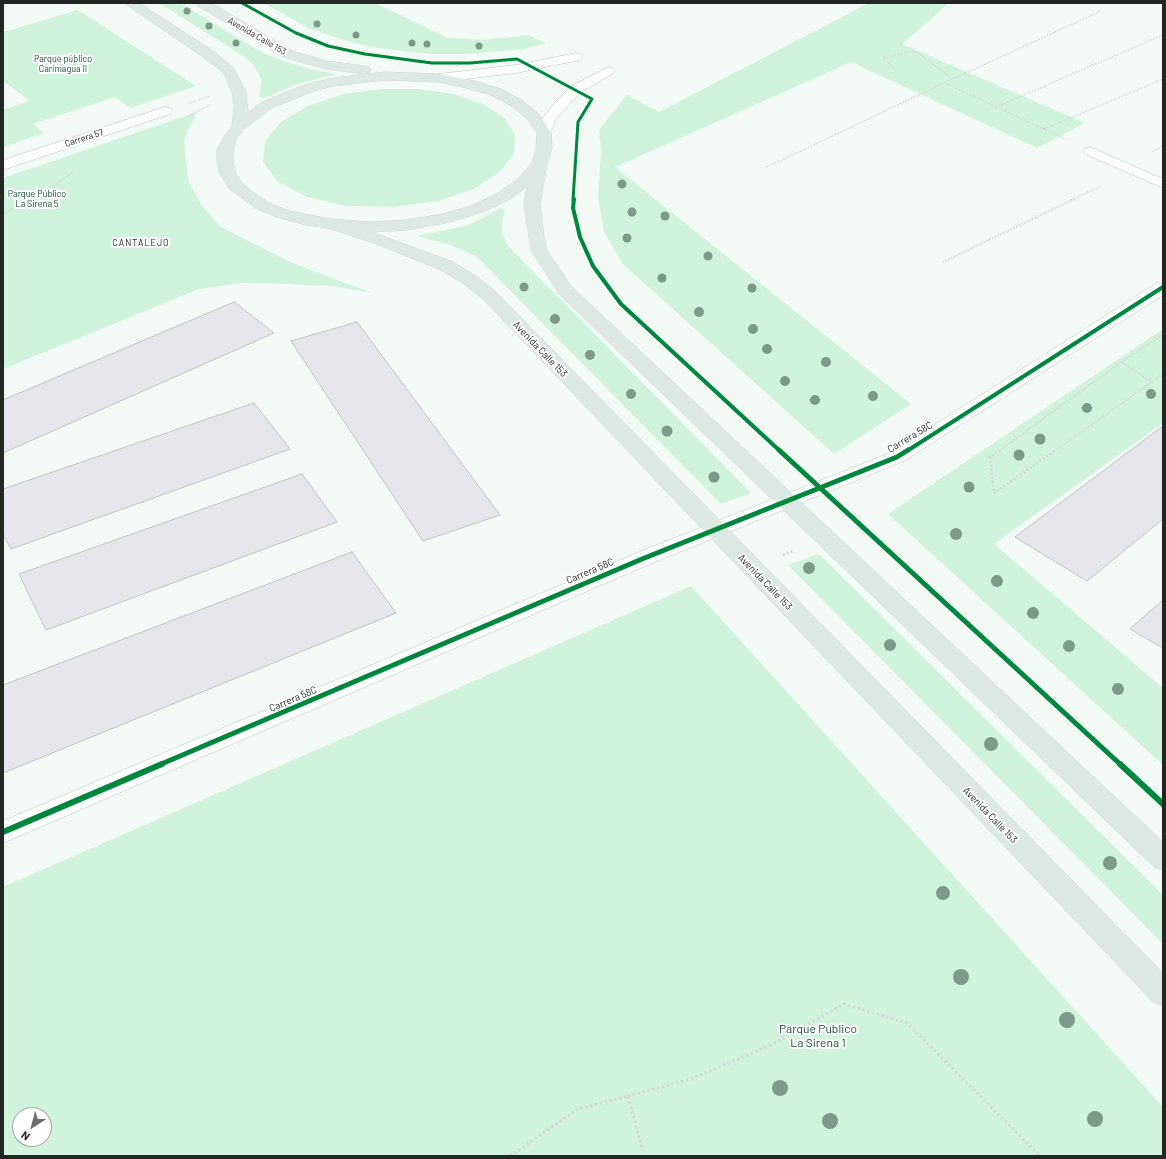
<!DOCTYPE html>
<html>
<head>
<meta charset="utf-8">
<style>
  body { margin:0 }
  #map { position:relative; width:1166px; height:1159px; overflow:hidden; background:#f3faf5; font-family:Barlow,sans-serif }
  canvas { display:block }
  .frame { position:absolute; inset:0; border:4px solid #222723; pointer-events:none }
  .north { position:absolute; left:12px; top:1107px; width:40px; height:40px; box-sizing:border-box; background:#fff; border:1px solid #a7a9a7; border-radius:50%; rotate:216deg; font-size:11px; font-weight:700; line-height:16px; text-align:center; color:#222723 }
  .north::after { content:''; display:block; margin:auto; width:14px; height:18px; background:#6b716c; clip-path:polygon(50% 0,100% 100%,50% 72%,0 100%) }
</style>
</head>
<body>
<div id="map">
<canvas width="1166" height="1159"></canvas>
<div class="frame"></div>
<div class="north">N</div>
</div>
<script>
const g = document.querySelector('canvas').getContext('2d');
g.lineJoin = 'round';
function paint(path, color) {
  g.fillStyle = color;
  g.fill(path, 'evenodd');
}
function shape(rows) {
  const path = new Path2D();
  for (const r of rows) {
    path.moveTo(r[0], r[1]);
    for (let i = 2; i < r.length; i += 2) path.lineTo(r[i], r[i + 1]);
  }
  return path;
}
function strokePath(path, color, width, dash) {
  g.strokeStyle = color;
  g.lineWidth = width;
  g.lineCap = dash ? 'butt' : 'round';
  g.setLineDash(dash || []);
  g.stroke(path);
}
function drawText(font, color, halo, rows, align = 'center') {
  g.font = font + ' Barlow,sans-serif';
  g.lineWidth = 4;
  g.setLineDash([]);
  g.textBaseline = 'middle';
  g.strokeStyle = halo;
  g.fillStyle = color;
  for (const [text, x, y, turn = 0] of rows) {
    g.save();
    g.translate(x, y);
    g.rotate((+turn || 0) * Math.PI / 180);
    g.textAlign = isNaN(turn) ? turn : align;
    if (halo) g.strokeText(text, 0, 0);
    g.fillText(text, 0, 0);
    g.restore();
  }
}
const green = shape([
  [159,3,180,3,261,52,278,59,309,69,337,74,297,84,264,98,260,98,261,79,255,67,245,57],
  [264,3,375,3,448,38,483,40,529,35,546,43,524,49,465,54,432,54,402,51,371,47,334,37,308,28],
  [869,3,949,3,902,44,1085,123,1037,148,851,62,615,167,911,404,834,454,623,264,604,232,598,199,601,151,599,130,627,95,659,112],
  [78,10,196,86,130,108,115,97,33,124,44,133,3,147,3,110,30,101,3,81,3,32],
  [381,89,419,89,453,94,483,104,504,118,515,135,514,154,499,172,474,189,438,201,393,207,347,206,307,197,277,181,263,162,265,141,281,122,308,106,344,94],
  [197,112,184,139,186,161,189,182,201,204,219,226,290,262,372,293,332,286,287,284,242,283,199,289,3,369,3,178],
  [501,208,505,211,502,222,502,233,507,245,751,493,721,504,476,256,448,244,417,236,469,225],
  [1163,329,1163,423,994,544,1163,688,1163,765,888,514],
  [819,554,1163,895,1163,944,788,565],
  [691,586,1163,1107,1163,1156,3,1156,3,887],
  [20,1115,44,1115,44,1139,20,1139]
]);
const building = shape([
  [234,302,274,333,3,453,3,400,234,302],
  [357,322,500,515,423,541,291,341,357,322],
  [254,403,290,449,11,549,3,534,3,489,254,403],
  [1163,426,1163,519,1087,581,1015,537,1163,426],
  [302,474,337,522,46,630,19,574,302,474],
  [352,552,396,613,3,773,3,685,352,552],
  [1163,600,1163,648,1130,629,1163,600]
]);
const pathFar3 = shape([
  [894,68,883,58,912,51,918,53,953,79],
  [945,83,1065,139],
  [190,103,210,96],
  [996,107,1163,35],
  [190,115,211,105],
  [1044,129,1163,79],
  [1153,151,1163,146],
  [767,167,944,83,1101,11],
  [31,200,43,194,74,171],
  [1071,200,1101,186]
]);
const pathFar2 = shape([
  [3,214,33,199],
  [943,262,1074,199],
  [1121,362,1163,335],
  [1152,382,1163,374],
  [999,451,1121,362,1152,382],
  [1054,451,1152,382]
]);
const pathFar1 = shape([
  [1000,450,990,457,994,493,1056,450],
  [783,555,793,551]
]);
const path = shape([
  [628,1096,691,1079,769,1046,844,1004,907,1023,1038,1154],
  [510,1156,578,1109,628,1096,643,1151]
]);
const lane = shape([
  [576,53,580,54,582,57,580,60,516,73,439,82,435,81,433,78,435,75,439,74,516,65,576,53],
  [608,67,612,68,614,71,612,74,580,93,556,119,549,136,539,136,537,133,543,118,556,101,570,87,608,67],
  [1090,147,1163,179,1163,188,1085,154,1083,151,1085,148,1090,147]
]);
const street = shape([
  [165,107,170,108,172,111,170,114,3,170,3,160,165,107]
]);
const secondary = shape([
  [1163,282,1163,295,904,461,650,564,3,843,3,821,634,554,890,453,1157,283,1163,282]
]);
const primary = shape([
  [124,3,139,3,213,51,233,67,246,92,248,112,262,102,304,85,333,78,385,72,439,74,474,81,501,89,523,101,539,114,551,133,552,149,547,164,540,204,544,238,547,250,571,286,1163,842,1163,870,1154,867,559,294,531,250,524,204,527,187,510,199,483,212,450,222,407,230,372,232,453,262,476,276,495,291,1163,973,1163,1006,1153,1002,483,299,464,284,441,270,379,245,328,228,306,225,277,217,257,209,230,189,220,174,217,162,217,150,223,138,232,126,234,106,232,92,227,80,223,72,203,57,124,3],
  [385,80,439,82,466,88,491,95,513,107,528,120,537,133,536,149,532,163,519,178,498,193,471,206,442,214,407,220,369,222,331,219,289,211,269,203,254,193,242,183,236,174,233,162,233,150,237,138,244,129,272,108,314,91,333,86,385,80],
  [196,3,211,3,293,51,327,61,364,66,369,67,371,70,369,73,364,74,326,69,283,57,198,6,196,3]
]);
const cyclewayFar3 = shape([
  [242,3,296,33,328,46,365,54,432,63,470,63,517,59,592,99,578,122,573,200]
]);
const cyclewayFar2 = shape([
  [574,199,573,208,580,237,593,266,621,304,780,451],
  [907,451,1163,287]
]);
const cyclewayFar1 = shape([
  [779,450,1121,765],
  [159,765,642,559,897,457,908,450]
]);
const cycleway = shape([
  [1120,764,1163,804],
  [3,832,162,764]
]);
const trees = [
  [187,11,3.5],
  [317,24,3.5],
  [209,26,3.5],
  [356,35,3.5],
  [236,43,3.5],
  [412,43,3.5],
  [427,44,3.5],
  [479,46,3.5],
  [622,184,4.5],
  [632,212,4.5],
  [665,216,4.5],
  [627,238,4.5],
  [708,256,4.5],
  [662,278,4.5],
  [524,287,4.5],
  [752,288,4.5],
  [699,312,5],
  [555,319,5],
  [753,329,5],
  [767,349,5],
  [590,355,5],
  [826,362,5],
  [785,381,5],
  [631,394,5],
  [1151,394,5],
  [873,396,5],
  [815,400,5],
  [1087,408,5],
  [667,431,5.5],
  [1040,439,5.5],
  [1019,455,5.5],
  [714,477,5.5],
  [969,487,5.5],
  [956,534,6],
  [809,568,6],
  [997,581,6],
  [1033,613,6],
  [890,645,6],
  [1069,646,6],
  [1118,689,6],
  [991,744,7],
  [1110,863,7],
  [943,893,7],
  [961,977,8],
  [1067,1020,8],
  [780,1088,8],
  [1095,1119,8],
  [830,1121,8]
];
const farStreetnames = [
  ["Avenida Calle 153",257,36,30],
  ["Carrera 57",84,138,-18]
];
const farParknames = [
  ["Parque público",63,59],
  ["Carimagua II",63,69],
  ["Parque Público",37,194],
  ["La Sirena 5",37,204]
];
const farNeighbourhoodnames = [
  ["CANTALEJO",141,243]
];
const streetNames = [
  ["Avenida Calle 153",540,349,46],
  ["Carrera 58C",910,437,-31],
  ["Carrera 58C",590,571,-23],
  ["Avenida Calle 153",765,582,46],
  ["Carrera 58C",293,699,-23],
  ["Avenida Calle 153",990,815,46]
];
const nearParknames = [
  ["Parque Publico",818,1029],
  ["La Sirena 1",818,1043]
];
paint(green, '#d0f3de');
paint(building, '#e6e7ed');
strokePath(building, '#c2c5c5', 1);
strokePath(lane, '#c0c5c1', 1);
strokePath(street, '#c0c5c1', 1);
strokePath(secondary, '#c0c5c1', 1);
strokePath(primary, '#d3d6d3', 1);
strokePath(pathFar3, '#d4d7d5', 1.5, [1.5, 1.5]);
strokePath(pathFar2, '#d4d7d5', 2, [1.5, 1.5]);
strokePath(pathFar1, '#d4d7d5', 2.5, [2, 2]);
strokePath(path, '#d4d7d5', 3, [2.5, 2.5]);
paint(lane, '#fdfefe');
paint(street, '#fdfefe');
paint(secondary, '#fdfefe');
paint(primary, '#dfe9e4');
strokePath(cyclewayFar3, '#00873e', 3);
strokePath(cyclewayFar2, '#00873e', 4);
strokePath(cyclewayFar1, '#00873e', 5);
strokePath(cycleway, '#00873e', 6);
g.fillStyle = '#7b9a89';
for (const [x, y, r] of trees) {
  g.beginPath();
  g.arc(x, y, r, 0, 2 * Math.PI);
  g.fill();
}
drawText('9px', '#222723', '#fff', farStreetnames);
drawText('9px', '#184b31', '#fff', farParknames);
g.letterSpacing = '1px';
drawText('9px', '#222723', '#fff', farNeighbourhoodnames);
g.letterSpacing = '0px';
drawText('10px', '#222723', '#fff', streetNames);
drawText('12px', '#184b31', '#fff', nearParknames);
</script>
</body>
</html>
